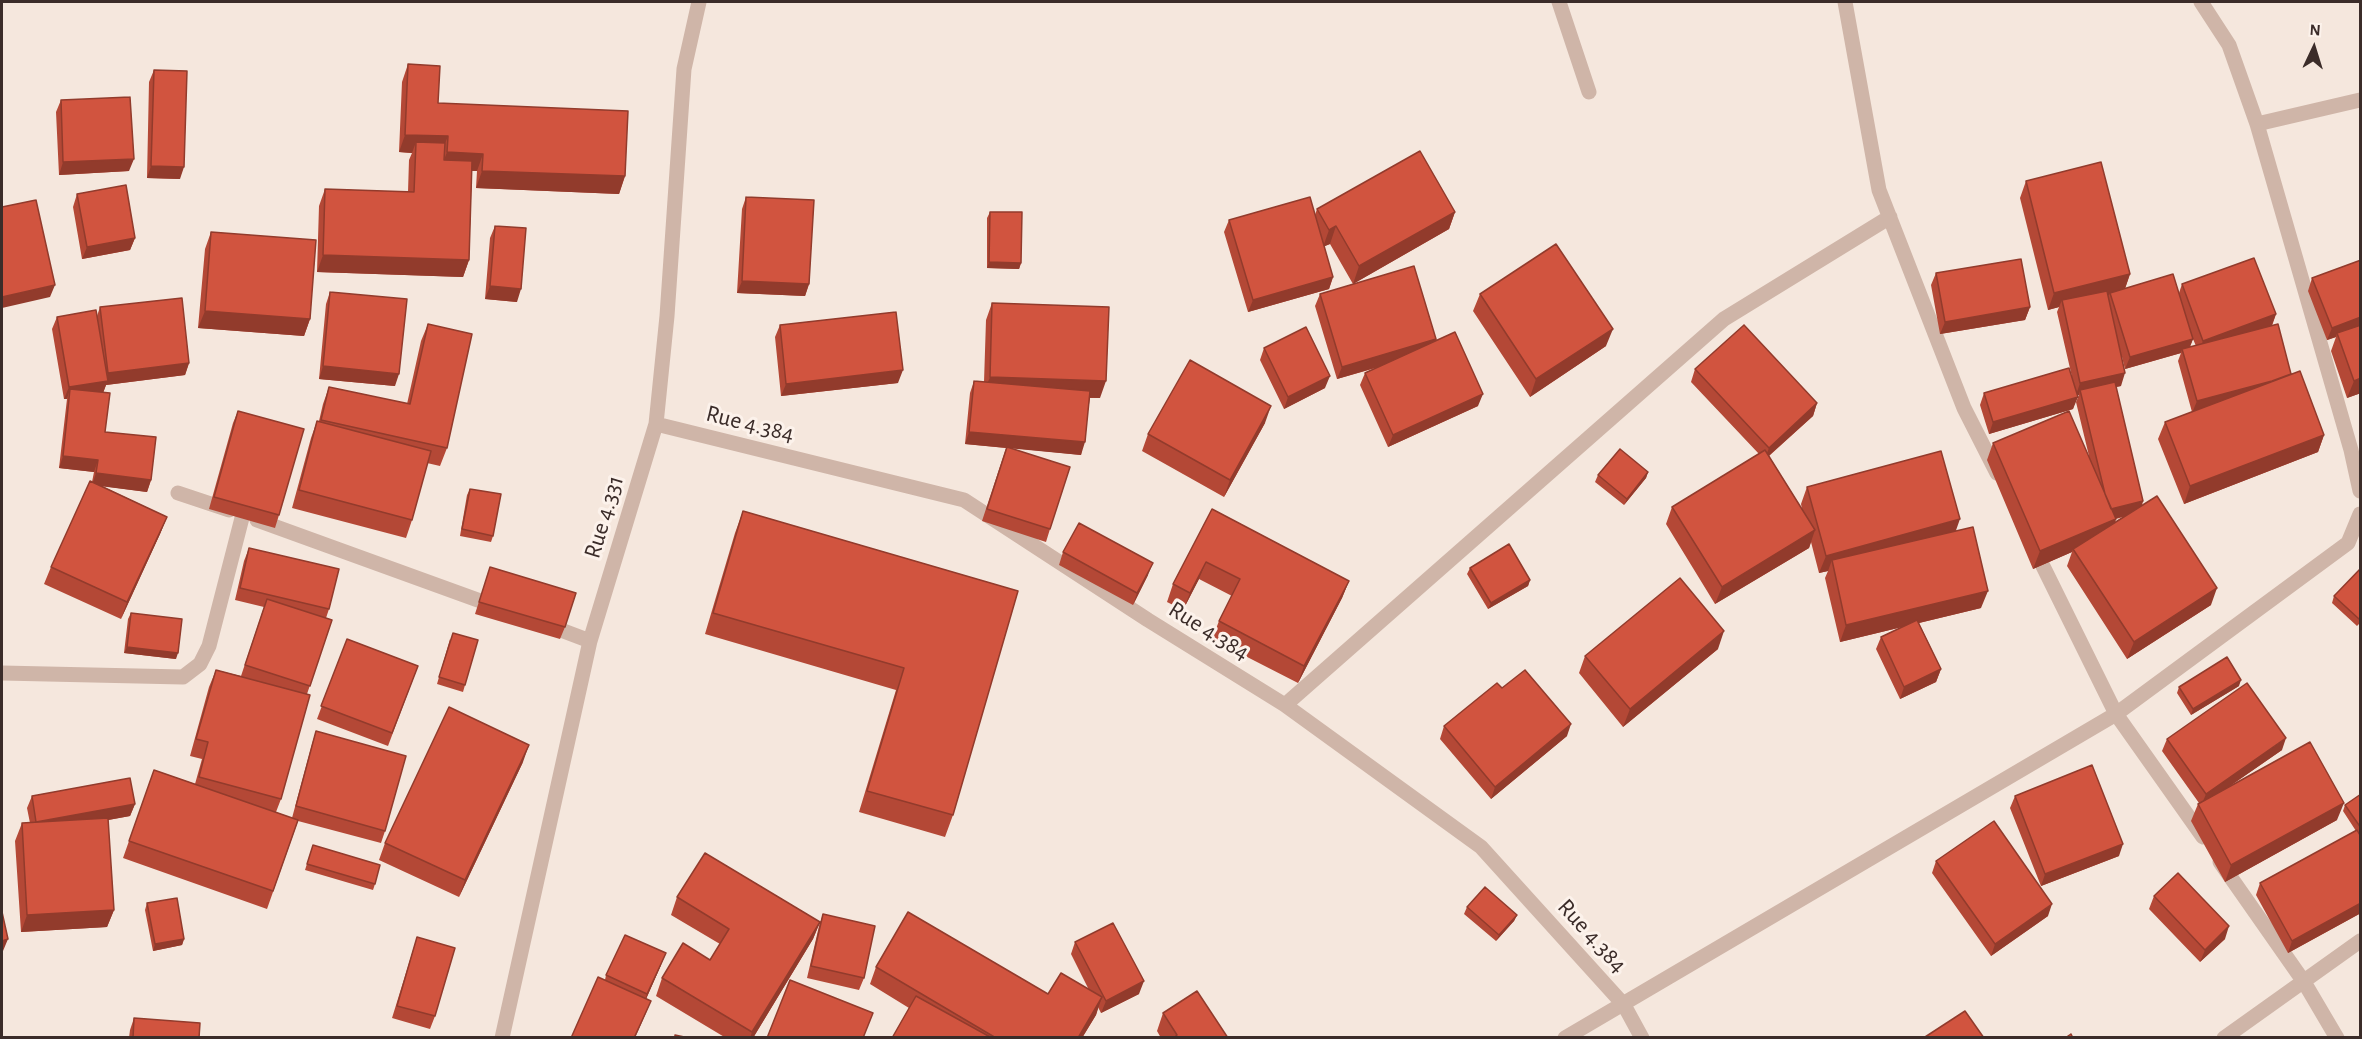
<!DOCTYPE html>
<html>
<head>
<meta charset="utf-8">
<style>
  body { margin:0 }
  #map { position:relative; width:2362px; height:1039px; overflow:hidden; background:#f5e7dd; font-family:"Alegreya Sans",sans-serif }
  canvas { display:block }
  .frame { position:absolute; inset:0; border:3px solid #3b2c29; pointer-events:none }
  .north { position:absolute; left:2284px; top:18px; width:60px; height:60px; -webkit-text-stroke:4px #fcf2eb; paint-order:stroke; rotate:4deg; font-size:16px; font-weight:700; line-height:24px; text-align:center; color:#3b2c29 }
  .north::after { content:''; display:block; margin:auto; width:21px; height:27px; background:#3b2c29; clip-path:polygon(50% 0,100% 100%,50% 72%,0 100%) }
</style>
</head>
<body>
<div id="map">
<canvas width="2362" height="1039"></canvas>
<div class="frame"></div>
<div class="north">N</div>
</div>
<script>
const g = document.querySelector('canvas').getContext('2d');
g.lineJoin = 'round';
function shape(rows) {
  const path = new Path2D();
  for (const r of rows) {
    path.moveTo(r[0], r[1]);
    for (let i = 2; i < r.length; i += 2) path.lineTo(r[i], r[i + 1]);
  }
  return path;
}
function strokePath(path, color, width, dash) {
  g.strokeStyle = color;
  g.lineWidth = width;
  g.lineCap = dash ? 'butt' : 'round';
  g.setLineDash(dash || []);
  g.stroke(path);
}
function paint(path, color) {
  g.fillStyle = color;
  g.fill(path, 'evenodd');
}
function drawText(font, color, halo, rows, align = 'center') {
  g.font = font + ' "Alegreya Sans",sans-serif';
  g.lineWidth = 6;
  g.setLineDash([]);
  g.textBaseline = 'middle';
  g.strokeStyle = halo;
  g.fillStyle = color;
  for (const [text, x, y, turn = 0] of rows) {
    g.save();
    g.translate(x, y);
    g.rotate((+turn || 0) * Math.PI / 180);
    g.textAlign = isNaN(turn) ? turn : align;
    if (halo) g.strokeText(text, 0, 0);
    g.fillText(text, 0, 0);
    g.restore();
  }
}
const street = shape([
  [1559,2,1589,92],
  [1845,2,1879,190,1964,408,1997,473],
  [2201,2,2229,45,2257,124,2351,450,2360,491],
  [2257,124,2360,100],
  [656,424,964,500,1148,620,1285,705,1481,847,1624,1005,1642,1038],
  [178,493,229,510],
  [257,520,497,607],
  [2034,548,2116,714,2203,837],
  [545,624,590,641],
  [2,673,183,677,200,664,209,646,243,514],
  [1285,705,1724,319,1890,217],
  [2220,862,2304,982,2337,1038],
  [502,1038,590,641,656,424,667,316,684,69,699,2],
  [1565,1038,2116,714,2348,543,2360,514],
  [2224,1038,2360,941]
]);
const wall = shape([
  [408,64,438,103,625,176,619,194,476,188,477,171,472,171,469,260,463,277,317,272,319,206,325,189,408,192,409,160,412,153,399,152,402,82],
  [154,70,180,179,147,178,149,82],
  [61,100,129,171,59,175,56,112],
  [2026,181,2130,274,2125,289,2179,293,2182,284,2276,314,2272,326,2291,374,2324,435,2318,452,2184,504,2158,439,2165,422,2192,412,2178,361,2181,353,2125,369,2122,357,2121,386,2116,387,2143,501,2142,505,2211,605,2127,659,2067,566,2072,552,2033,569,1987,460,1993,443,2089,456,2076,402,2079,395,2077,395,2073,409,1989,434,1980,405,1984,393,2072,377,2057,312,2059,307,2048,310,2020,198],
  [2190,332,2196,346,2190,347,2193,339],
  [2123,517,2115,522,2116,519],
  [77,194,135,238,130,250,82,259,73,207],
  [746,197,809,284,805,296,737,293,742,209],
  [1317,209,1455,212,1449,229,1353,284,1330,244,1324,246,1333,277,1329,289,1248,312,1224,232,1229,220,1315,215],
  [990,212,1021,263,1019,269,987,268,987,218],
  [495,226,517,302,485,299,490,238],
  [211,232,310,319,304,336,198,328,205,249],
  [2361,260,2361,393,2347,398,2331,351,2336,337,2327,340,2308,291,2312,278],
  [1936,273,2030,307,2025,320,1940,334,1931,285],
  [330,292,395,386,319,379,326,304],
  [1320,294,1436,339,1435,341,1478,406,1388,447,1360,385,1365,373,1379,367,1337,379,1315,306],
  [1480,294,1606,346,1530,397,1473,311],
  [992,303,1100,398,1090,398,1081,455,1012,448,1050,529,1046,542,982,521,1006,448,965,444,970,393,974,381,984,382,986,320],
  [100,307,189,363,185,375,106,385,103,393,105,432,151,480,147,492,102,486,167,517,160,534,121,619,44,584,51,567,92,482,94,472,59,468,67,399,64,399,52,329,57,317,97,316],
  [428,324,447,448,440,466,427,463,412,520,406,538,292,508,311,438,317,421,319,421,323,404,329,387,407,404,421,341],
  [780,325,898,383,781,396,775,337],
  [1264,348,1325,388,1284,409,1260,360],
  [1695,369,1817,403,1813,416,1769,456,1802,509,1801,504,1807,487,1956,531,1981,608,1919,623,1941,669,1936,682,1900,699,1876,649,1881,637,1902,627,1840,642,1825,578,1828,571,1819,573,1811,542,1809,548,1715,604,1666,524,1672,507,1759,454,1691,382],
  [238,411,279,515,275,528,209,509,233,423],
  [1265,423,1224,497,1142,451,1148,434],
  [1648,472,1646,478,1624,505,1595,482,1598,475],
  [470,489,493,536,491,542,460,536,467,495],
  [1212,509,1349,581,1342,598,1298,683,1212,639,1219,621,1232,596,1199,579,1183,610,1167,602,1173,584],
  [743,511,1018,591,953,815,945,837,859,812,896,690,705,634,735,533],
  [249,548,329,609,326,618,332,620,307,694,281,799,276,812,292,818,312,744,316,731,385,831,381,843,298,821,267,909,123,858,154,770,195,784,202,759,190,756,209,687,216,670,241,676,264,607,235,600,244,561],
  [1063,552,1148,575,1133,605,1059,565],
  [490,567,565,627,560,639,475,614],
  [1470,568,1530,580,1528,586,1488,609,1467,574],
  [2361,568,2361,622,2357,626,2332,603,2334,596],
  [131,613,176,659,124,653,128,619],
  [347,639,418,666,388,746,317,719],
  [450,639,465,685,463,692,437,684],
  [1718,649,1623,727,1579,673,1585,656],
  [2239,686,2191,715,2177,693,2179,687],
  [1502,688,1567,736,1491,799,1440,739,1444,726],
  [2167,739,2282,750,2230,786,2337,820,2225,882,2191,821,2198,804,2199,803,2162,751],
  [523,762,459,897,379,860,385,843],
  [2361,794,2361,913,2288,953,2256,895,2260,883,2356,831,2343,811,2345,805],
  [32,796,135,804,130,816,108,820,114,910,107,927,21,932,15,841,22,823,30,823,27,808],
  [2015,796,2119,856,2041,886,2010,808],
  [313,845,375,884,373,890,305,870],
  [1936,861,2048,916,1991,956,1932,873],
  [2154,896,2225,939,2200,962,2149,909],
  [677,897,820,922,813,939,753,1038,726,1038,656,996,662,978,710,960,720,944,671,915],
  [147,903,184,939,182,945,153,951,145,910],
  [1467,907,1517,915,1514,921,1496,941,1464,914],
  [823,914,864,978,859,990,807,978,819,926],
  [417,937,435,1016,430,1029,392,1018],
  [1075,942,1139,994,1101,1013,1098,1007,1096,1015,1082,1038,892,1038,909,1008,870,984,876,967,1048,994,1089,990,1071,954],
  [661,965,646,999,646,1013,605,980,606,975],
  [1163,1013,1228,1038,1161,1038,1157,1031],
  [134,1018,199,1038,129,1038,130,1030]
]);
const shadedWall = shape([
  [405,135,448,136,441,154,416,142,412,153,399,152],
  [447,152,483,154,477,171,440,170],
  [134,159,129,171,59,175,63,162],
  [151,166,184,167,180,179,147,178],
  [482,171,625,176,619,194,476,188],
  [1455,212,1449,229,1353,284,1359,266],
  [1336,226,1330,244,1323,247,1329,230],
  [135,238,130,250,82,259,87,247],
  [323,255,469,260,463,277,317,272],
  [989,262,1021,263,1019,269,987,268],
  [2130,274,2124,291,2110,293,2109,295,2063,306,2062,300,2059,307,2048,310,2054,293],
  [1333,277,1329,289,1248,312,1253,300],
  [742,281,809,284,805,296,737,293],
  [55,285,50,297,2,308,2,297],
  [490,286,521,289,517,302,485,299],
  [2030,307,2025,320,1940,334,1945,322],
  [205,311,310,319,304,336,198,328],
  [2276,314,2271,327,2198,353,2203,341],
  [2361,317,2361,327,2337,333,2336,337,2327,340,2332,328],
  [1613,329,1606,346,1530,397,1536,379],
  [1436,339,1432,351,1337,379,1342,367],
  [2193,339,2188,351,2182,349,2181,353,2125,369,2130,357],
  [189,363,185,375,106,385,103,393,70,389,67,399,64,399,69,387,104,381,108,373],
  [323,366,399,374,395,386,319,379],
  [903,370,898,383,781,396,786,384],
  [2125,373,2121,386,2081,394,2080,390,2079,395,2076,395,2080,383],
  [1330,376,1325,388,1284,409,1288,397],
  [2292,376,2192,413,2197,401],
  [990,377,1106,381,1100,398,983,394],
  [2361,378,2361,393,2347,398,2354,381],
  [1483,394,1478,406,1388,447,1393,435],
  [2078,397,2073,409,1989,434,1993,422],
  [1817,403,1813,416,1764,460,1769,448],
  [1271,406,1265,423,1224,497,1230,480],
  [969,432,1085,442,1081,455,965,444],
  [2324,435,2318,452,2184,504,2190,486],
  [63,456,98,460,94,472,59,468],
  [1648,472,1646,478,1624,505,1627,499],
  [96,473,151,480,147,492,92,485],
  [2143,501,2139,513,2104,521,2109,509],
  [167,517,160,534,121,619,127,602],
  [1960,519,1954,536,1832,560,1828,571,1819,573,1826,556],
  [2116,519,2110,536,2073,549,2072,552,2033,569,2040,551],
  [1815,530,1809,548,1715,604,1722,587],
  [1206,562,1199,579,1183,610,1190,593],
  [1153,563,1148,575,1133,605,1137,593],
  [1530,580,1528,586,1488,609,1491,603],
  [1349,581,1342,598,1298,683,1304,666],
  [2217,588,2211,605,2127,659,2134,642],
  [1988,591,1981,608,1840,642,1846,625],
  [1724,631,1718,649,1623,727,1630,709],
  [127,647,178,653,176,659,124,653],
  [1941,669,1936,682,1900,699,1904,687],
  [2241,680,2239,686,2191,715,2193,709],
  [1571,724,1567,736,1491,799,1495,787],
  [2286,738,2282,750,2201,806,2206,794],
  [529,745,523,762,459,897,465,880],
  [2344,803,2337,820,2225,882,2231,865],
  [135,804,130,816,32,834,36,822],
  [2123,844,2119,856,2041,886,2045,874],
  [2361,903,2361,913,2288,953,2292,941],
  [2052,904,2048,916,1991,956,1995,944],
  [114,910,107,927,21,932,27,915],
  [1517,915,1514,921,1496,941,1499,935],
  [820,922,813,939,753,1038,750,1038,752,1032],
  [2229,926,2225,939,2200,962,2205,950],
  [8,939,3,951,2,952,2,941],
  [184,939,182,945,153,951,155,944],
  [666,953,661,965,643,1006,647,994],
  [1144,981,1139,994,1101,1013,1106,1001],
  [1102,997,1096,1015,1082,1038,1078,1038],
  [651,1001,646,1013,635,1038,634,1038]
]);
const building = shape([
  [408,64,440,66,438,103,628,111,625,176,482,171,483,154,447,152,448,136,405,135,408,64],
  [154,70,187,71,184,167,151,166,154,70],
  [130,97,134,159,63,162,61,100,130,97],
  [416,142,445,143,444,160,472,161,469,260,323,255,325,189,414,192,416,142],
  [1420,151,1455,212,1359,266,1336,226,1329,230,1317,209,1420,151],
  [2101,162,2130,274,2054,293,2026,181,2101,162],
  [126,185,135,238,87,247,77,194,126,185],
  [746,197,814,200,809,284,742,281,746,197],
  [1310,197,1333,277,1253,300,1229,220,1310,197],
  [36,200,55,285,2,297,2,207,36,200],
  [990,212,1022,212,1021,263,989,262,990,212],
  [495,226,526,228,521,289,490,286,495,226],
  [211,232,316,240,310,319,205,311,211,232],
  [1556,244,1613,329,1536,379,1480,294,1556,244],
  [2254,258,2276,314,2203,341,2182,284,2254,258],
  [2021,259,2030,307,1945,322,1936,273,2021,259],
  [2361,260,2361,317,2332,328,2312,278,2361,260],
  [1414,266,1436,339,1342,367,1320,294,1414,266],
  [2173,274,2193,339,2130,357,2110,293,2173,274],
  [2107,291,2125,373,2080,383,2062,300,2107,291],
  [330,292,407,299,399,374,323,366,330,292],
  [182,298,189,363,108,373,100,307,182,298],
  [992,303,1109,307,1106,381,990,377,992,303],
  [96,310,108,381,69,387,57,317,96,310],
  [896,312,903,370,786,384,780,325,896,312],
  [428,324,472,334,447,448,321,420,329,387,410,404,428,324],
  [2278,324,2291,374,2272,381,2197,401,2182,349,2278,324],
  [1744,325,1817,403,1769,448,1695,369,1744,325],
  [2361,325,2361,378,2354,381,2337,333,2361,325],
  [1306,327,1330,376,1288,397,1264,348,1306,327],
  [1455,332,1483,394,1393,435,1365,373,1455,332],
  [1190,360,1271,406,1230,480,1148,434,1190,360],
  [2069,368,2078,397,1993,422,1984,393,2069,368],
  [2300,371,2324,435,2190,486,2165,422,2300,371],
  [974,381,1090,391,1085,442,969,432,974,381],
  [2115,382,2143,501,2111,509,2105,494,2080,390,2115,382],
  [70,389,110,393,105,432,156,437,151,480,96,473,98,460,63,456,70,389],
  [238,411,304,429,279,515,214,497,238,411],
  [2069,411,2116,519,2040,551,1993,443,2069,411],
  [317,421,431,451,412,520,299,490,317,421],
  [1007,447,1070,467,1050,529,987,509,1007,447],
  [1620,449,1648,472,1627,499,1598,475,1620,449],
  [1765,450,1815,530,1722,587,1672,507,1765,450],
  [1941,451,1960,519,1826,556,1807,487,1941,451],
  [90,481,167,517,127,602,51,567,90,481],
  [470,489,501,494,493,536,462,529,470,489],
  [2157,496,2217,588,2134,642,2073,549,2157,496],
  [1212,509,1349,581,1304,666,1219,621,1240,579,1206,562,1190,593,1173,584,1212,509],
  [743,511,1018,591,953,815,867,791,904,668,713,613,743,511],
  [1079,523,1153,563,1137,593,1063,552,1079,523],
  [1973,527,1988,591,1846,625,1832,560,1973,527],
  [1509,544,1530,580,1491,603,1470,568,1509,544],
  [249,548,339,569,329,609,240,588,249,548],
  [490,567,576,593,565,627,479,602,490,567],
  [2361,568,2361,618,2359,619,2334,596,2361,568],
  [1680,578,1724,631,1630,709,1585,656,1680,578],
  [267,599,332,620,310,686,245,665,267,599],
  [131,613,182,619,178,653,127,647,131,613],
  [1917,620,1941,669,1904,687,1881,637,1917,620],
  [453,633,478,640,465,685,439,677,453,633],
  [347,639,418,666,392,733,321,706,347,639],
  [2227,657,2241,680,2193,709,2179,687,2227,657],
  [216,670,310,695,281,799,199,777,208,742,196,739,216,670],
  [1525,670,1571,724,1495,787,1444,726,1497,683,1502,688,1525,670],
  [2247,683,2286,738,2206,794,2167,739,2247,683],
  [449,707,529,745,465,880,385,843,449,707],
  [316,731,406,756,385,831,296,806,316,731],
  [2310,742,2344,803,2231,865,2198,804,2310,742],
  [2092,765,2123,844,2045,874,2015,796,2092,765],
  [154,770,298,820,273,891,129,841,154,770],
  [130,778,135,804,36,822,32,796,130,778],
  [2361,794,2361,828,2345,805,2361,794],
  [108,818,114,910,27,915,22,823,108,818],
  [1994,821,2052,904,1995,944,1936,861,1994,821],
  [2357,830,2361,837,2361,903,2292,941,2260,883,2357,830],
  [313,845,380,865,375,884,307,864,313,845],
  [705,853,820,922,752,1032,662,978,683,943,710,960,729,929,677,897,705,853],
  [2178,873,2229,926,2205,950,2154,896,2178,873],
  [1485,887,1517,915,1499,935,1467,907,1485,887],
  [177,898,184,939,155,944,147,903,177,898],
  [2,912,8,939,2,941,2,912],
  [908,912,1048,994,1061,973,1102,997,1078,1038,996,1038,876,967,908,912],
  [823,914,875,926,864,978,811,966,823,914],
  [1113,923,1144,981,1106,1001,1075,942,1113,923],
  [625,935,666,953,647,994,606,975,625,935],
  [417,937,455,948,435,1016,397,1006,417,937],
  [598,977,651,1001,634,1038,571,1038,598,977],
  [790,980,873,1013,863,1038,767,1038,790,980],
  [1197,991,1228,1038,1174,1038,1177,1035,1163,1013,1197,991],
  [916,996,992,1038,892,1038,916,996],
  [1965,1011,1984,1038,1925,1038,1925,1037,1965,1011],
  [134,1018,200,1023,199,1038,133,1038,134,1018],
  [2071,1034,2073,1038,2065,1038,2071,1034],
  [675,1035,689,1038,675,1038,675,1035]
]);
const streetNames = [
  ["Rue 4.384",750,424,14],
  ["Rue 4.331",604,517,-73],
  ["Rue 4.384",1209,631,32],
  ["Rue 4.384",1592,936,48]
];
strokePath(street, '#cfb5a8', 15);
paint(wall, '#b44836');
paint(shadedWall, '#923b2c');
paint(building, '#d1543f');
strokePath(building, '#923b2c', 1.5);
drawText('24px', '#3b2c29', '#fcf2eb', streetNames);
</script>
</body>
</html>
